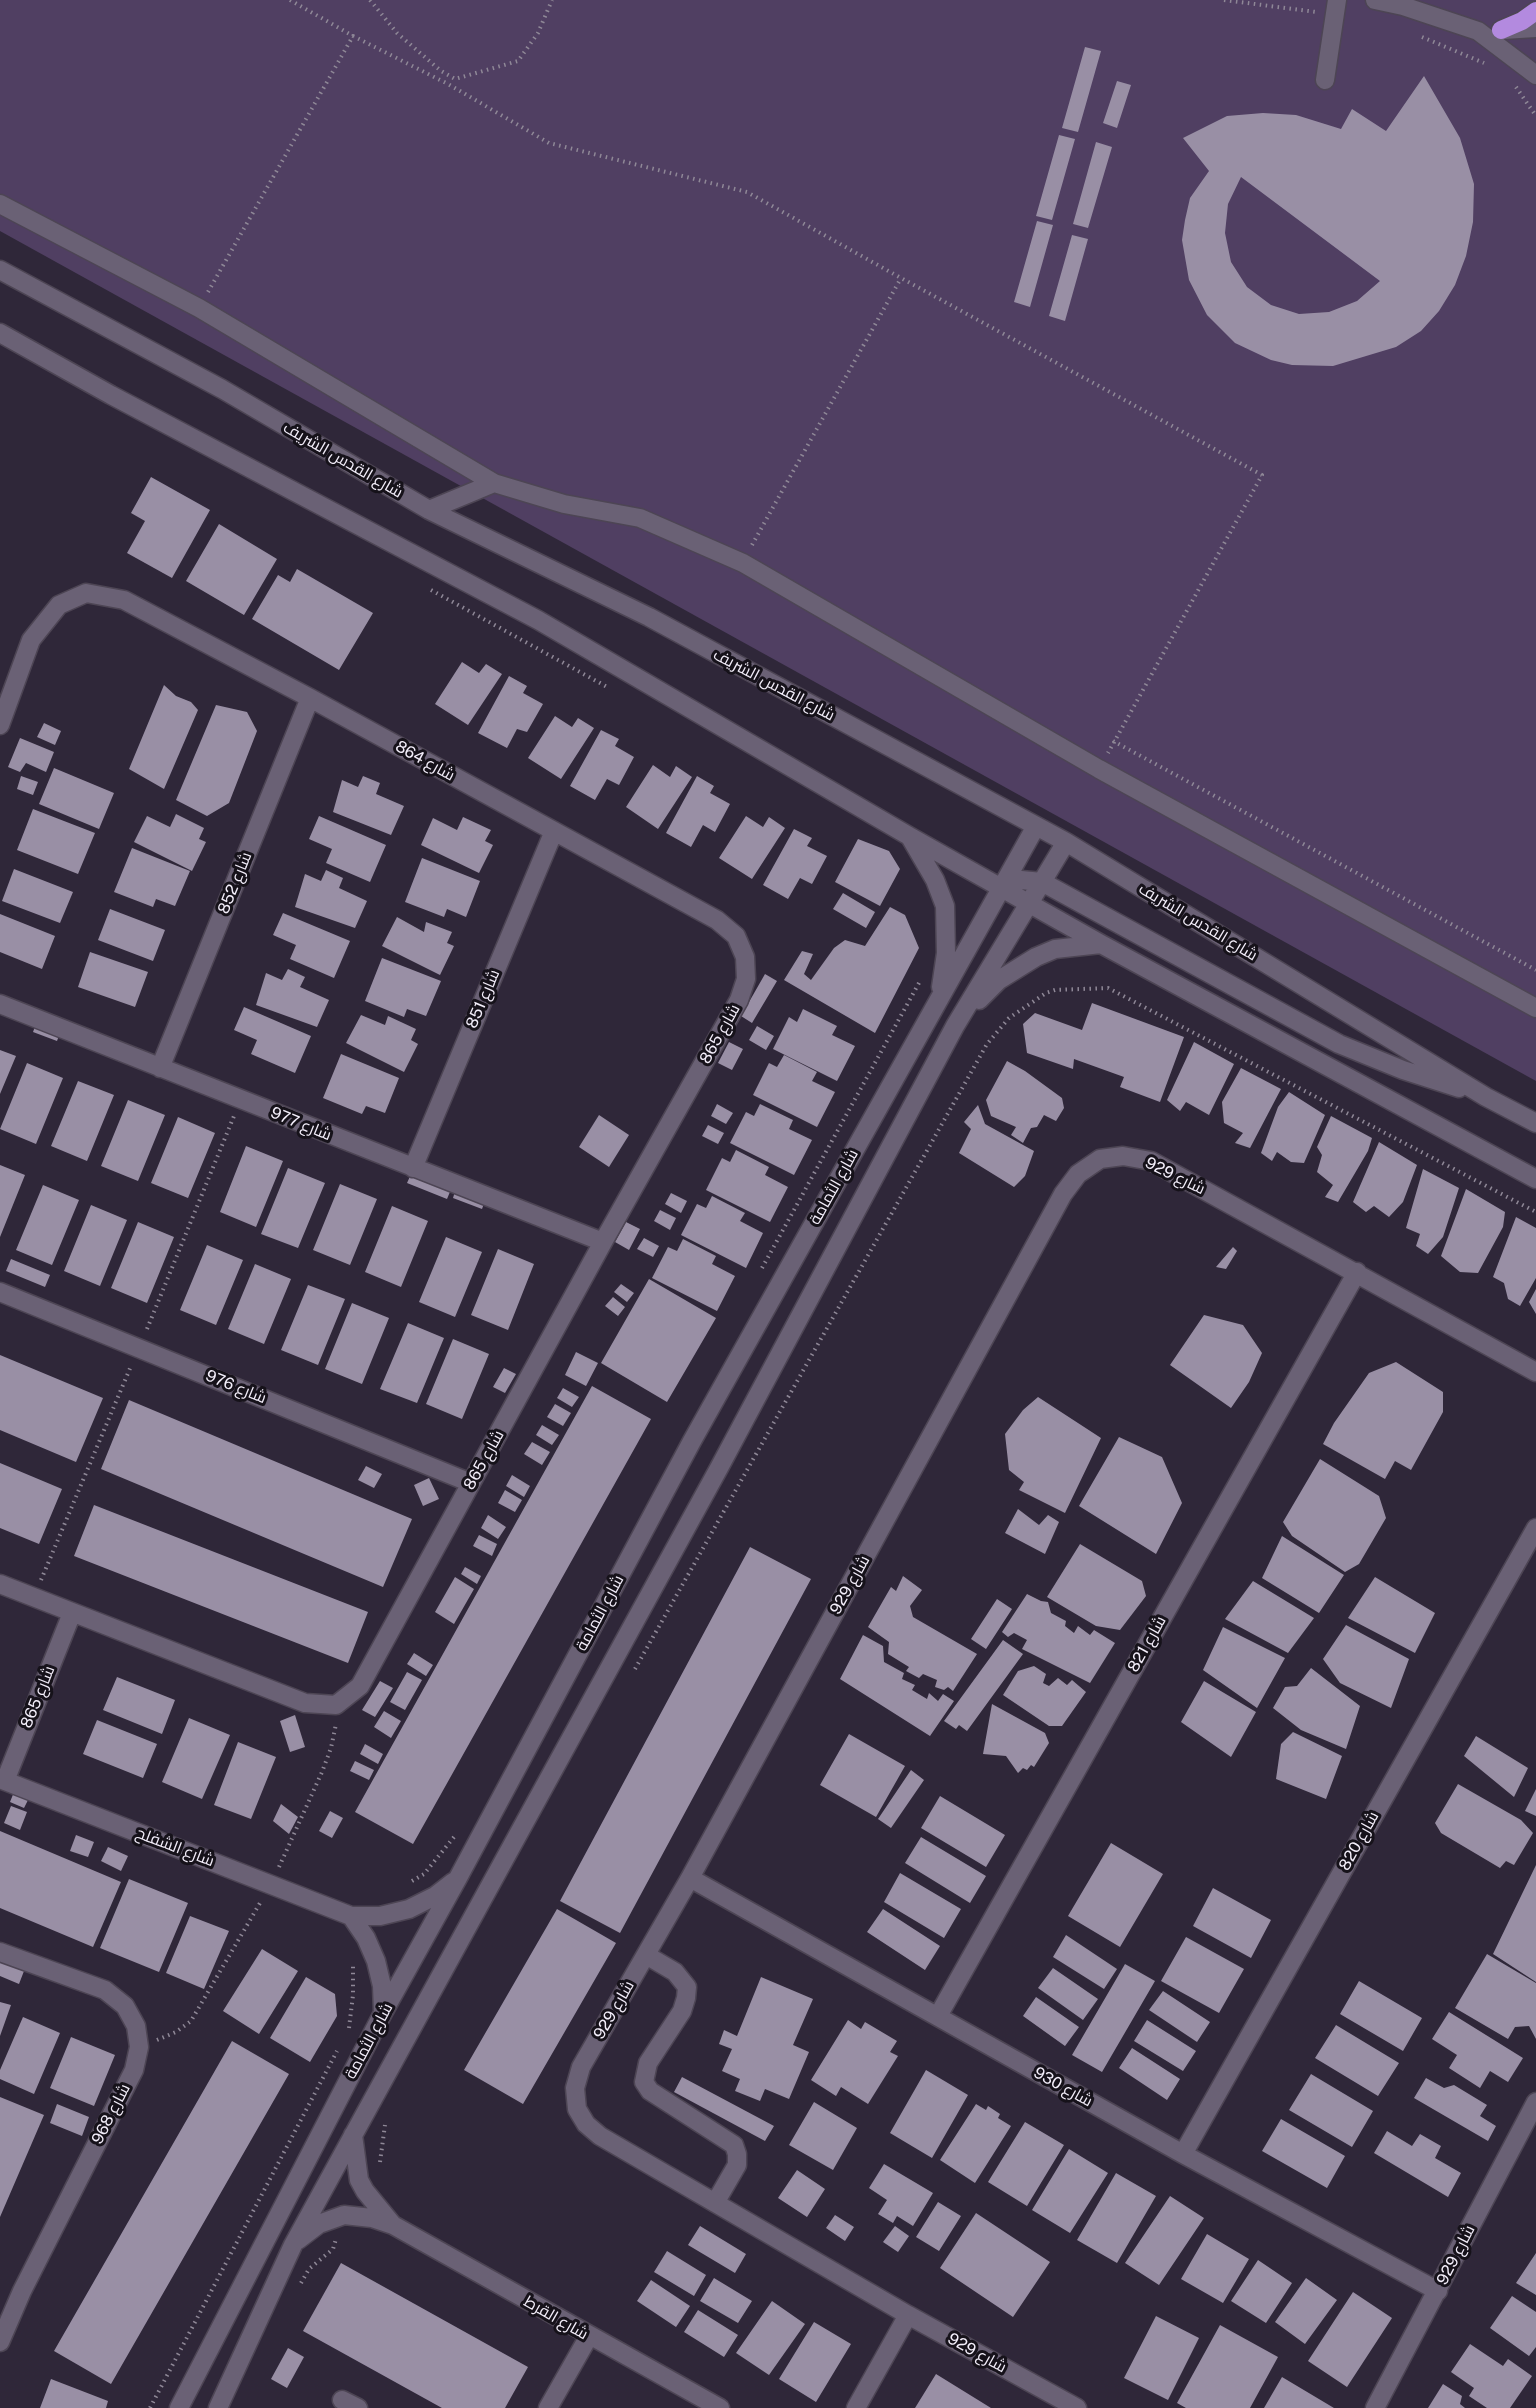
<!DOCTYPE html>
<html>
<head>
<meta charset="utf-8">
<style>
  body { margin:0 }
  canvas { display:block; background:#2f2739 }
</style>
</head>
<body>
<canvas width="1536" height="2408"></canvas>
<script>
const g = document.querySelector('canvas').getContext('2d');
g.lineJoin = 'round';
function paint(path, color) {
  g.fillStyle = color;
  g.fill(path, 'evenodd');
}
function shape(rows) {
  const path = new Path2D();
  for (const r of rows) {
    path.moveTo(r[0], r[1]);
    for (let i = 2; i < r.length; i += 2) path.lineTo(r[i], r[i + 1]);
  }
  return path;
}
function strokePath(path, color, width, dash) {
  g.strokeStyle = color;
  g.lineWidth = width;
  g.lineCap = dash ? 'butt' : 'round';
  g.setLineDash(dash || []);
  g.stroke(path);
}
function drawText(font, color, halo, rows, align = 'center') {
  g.font = font + ' "Public Sans",Cairo,sans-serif';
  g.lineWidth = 6;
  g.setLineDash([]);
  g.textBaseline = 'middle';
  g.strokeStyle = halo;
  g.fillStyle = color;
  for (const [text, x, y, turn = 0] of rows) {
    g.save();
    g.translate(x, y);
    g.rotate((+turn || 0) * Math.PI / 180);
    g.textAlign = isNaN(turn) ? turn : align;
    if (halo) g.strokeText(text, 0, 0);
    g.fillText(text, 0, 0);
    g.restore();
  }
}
const green = shape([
  [0,0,1536,0,1536,1081,0,231]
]);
const building = shape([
  [1085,47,1101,51,1078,132,1062,128],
  [1424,76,1460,138,1474,184,1473,222,1466,256,1455,285,1439,311,1421,331,1396,347,1333,366,1292,365,1271,360,1235,343,1207,315,1189,280,1182,240,1185,220,1190,198,1209,171,1183,138,1227,116,1263,113,1296,115,1341,129,1352,109,1386,131],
  [1241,177,1380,281,1357,301,1329,312,1299,314,1271,305,1247,287,1231,262,1225,233,1228,204],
  [1117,81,1131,85,1117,128,1103,123],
  [1059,135,1075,139,1052,220,1036,216],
  [1096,142,1112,147,1088,228,1073,224],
  [1037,221,1053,225,1030,307,1014,302],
  [1072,235,1088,239,1065,321,1049,316],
  [151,477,210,510,172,578,127,553,145,521,131,513],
  [219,524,277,559,244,615,186,581],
  [297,569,373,613,339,670,252,619,278,575,290,582],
  [462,662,479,673,486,664,502,674,468,725,435,704],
  [509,676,527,686,523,693,543,704,527,732,517,729,507,748,478,733],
  [164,685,176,696,191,702,198,710,164,789,129,769],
  [216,705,247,712,257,731,229,803,207,816,176,800],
  [555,716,572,727,578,718,594,728,561,779,528,758],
  [44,723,61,731,55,745,37,737],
  [601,730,619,739,615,746,634,757,619,785,607,779,595,800,570,786],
  [20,738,54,752,46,772,26,763,20,772,8,767],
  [653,765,670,777,676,766,692,777,658,829,626,807],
  [54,768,114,793,99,829,39,804],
  [21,776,38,782,33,795,17,789],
  [363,776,380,783,376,794,404,806,391,835,333,812,342,780,358,787],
  [697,776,714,786,710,793,730,804,715,832,703,825,691,847,666,833],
  [33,809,95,833,78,874,17,850],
  [176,814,204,828,199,839,206,842,192,871,134,842,147,816,170,827],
  [319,816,386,845,370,882,326,863,332,849,309,839],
  [746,816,763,827,769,817,785,828,752,879,719,858],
  [463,817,491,830,485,841,493,845,479,873,421,845,433,818,457,830],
  [794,829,812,838,807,846,827,856,812,884,800,878,788,899,763,885],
  [858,839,889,851,900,869,880,906,835,882],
  [132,848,190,871,175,906,156,899,153,907,114,892],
  [422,858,480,881,466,917,447,909,444,917,405,902],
  [14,869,73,892,60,923,2,901],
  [326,870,343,878,339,888,367,901,355,928,295,907,305,874,321,881],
  [843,893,875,912,866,928,833,909],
  [890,907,905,915,919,948,875,1033,784,980,802,951,813,954,804,974,811,980,834,948,845,940,865,946],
  [110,909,165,930,153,961,98,940],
  [283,913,350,941,334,978,290,959,296,945,273,935],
  [0,914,55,936,42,969,0,952],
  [397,917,424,932,426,922,452,932,447,943,454,946,440,975,382,946],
  [90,952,148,972,135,1007,78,987],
  [382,958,441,981,426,1016,407,1009,404,1017,365,1001],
  [288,969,305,977,300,987,329,1000,317,1027,256,1005,266,973,282,980],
  [765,974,777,981,752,1023,741,1016],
  [1092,1003,1184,1037,1160,1102,1120,1087,1124,1077,1074,1059,1073,1069,1027,1053,1023,1024,1035,1013,1082,1030],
  [244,1007,311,1036,295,1073,251,1054,257,1040,234,1030],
  [803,1009,837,1026,832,1035,855,1046,837,1081,773,1049,789,1017,797,1022],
  [361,1015,385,1025,388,1016,416,1029,411,1040,418,1044,404,1072,346,1043],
  [37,1021,61,1030,57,1041,33,1032],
  [757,1026,774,1036,766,1050,749,1040],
  [729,1042,743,1049,732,1070,718,1063],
  [1194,1042,1234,1064,1209,1115,1186,1102,1180,1111,1167,1100],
  [0,1050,16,1056,0,1094],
  [341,1054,399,1078,385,1113,366,1106,362,1114,323,1098],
  [784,1055,817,1072,812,1081,835,1092,817,1127,753,1095,769,1063,777,1067],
  [1007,1061,1025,1071,1062,1098,1064,1108,1056,1121,1044,1115,1037,1127,1031,1128,1023,1143,1011,1135,1016,1127,991,1116,986,1100],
  [27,1063,63,1078,36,1144,0,1129],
  [1241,1068,1281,1089,1250,1148,1235,1143,1243,1133,1224,1123,1222,1102],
  [78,1081,114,1095,87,1161,51,1146],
  [1289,1092,1325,1115,1304,1163,1291,1162,1277,1152,1272,1161,1261,1153,1278,1107],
  [128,1100,165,1115,138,1181,101,1166],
  [717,1104,733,1113,726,1124,711,1116],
  [760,1104,793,1120,789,1129,812,1140,794,1175,730,1143,746,1112,754,1116],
  [978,1105,985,1124,1034,1151,1025,1176,1014,1187,959,1153,971,1129,964,1122],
  [599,1115,629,1135,609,1167,579,1147],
  [1331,1116,1372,1138,1368,1151,1338,1202,1325,1197,1333,1185,1317,1172,1322,1155,1317,1147],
  [178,1117,215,1133,188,1198,151,1183],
  [708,1125,724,1133,718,1144,702,1136],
  [1379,1142,1417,1165,1403,1202,1389,1217,1374,1206,1366,1212,1353,1202],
  [246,1146,283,1161,256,1227,220,1212],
  [736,1150,769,1167,765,1175,788,1187,770,1222,706,1190,722,1158,730,1162],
  [0,1165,25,1175,0,1237],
  [288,1168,325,1183,298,1248,261,1234],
  [1423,1169,1459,1188,1443,1237,1428,1254,1416,1246,1420,1234,1406,1228],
  [412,1172,452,1187,447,1199,407,1183],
  [340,1184,377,1199,350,1265,313,1250],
  [43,1185,79,1200,52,1265,16,1250],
  [456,1188,486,1198,482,1209,453,1198],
  [1466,1189,1505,1212,1503,1227,1478,1273,1460,1272,1441,1256],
  [671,1193,687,1201,681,1213,665,1204],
  [712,1196,745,1213,740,1221,763,1233,746,1268,681,1235,697,1204,706,1208],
  [91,1205,127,1220,100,1286,64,1271],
  [392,1206,428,1221,401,1287,365,1272],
  [660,1210,676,1218,670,1230,654,1221],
  [1516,1217,1536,1228,1536,1278,1520,1306,1508,1299,1504,1283,1493,1277],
  [138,1222,174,1237,147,1303,111,1288],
  [626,1222,640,1229,629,1250,615,1242],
  [446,1237,482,1252,455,1317,419,1302],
  [644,1238,659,1246,653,1257,637,1249],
  [683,1239,716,1256,712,1264,735,1276,717,1311,652,1278,668,1247,677,1251],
  [207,1245,243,1260,216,1325,180,1310],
  [1233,1247,1237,1251,1226,1269,1216,1267],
  [498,1249,534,1264,508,1330,471,1315],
  [11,1259,50,1275,45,1287,6,1271],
  [255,1264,291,1279,264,1344,228,1329],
  [649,1279,716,1318,667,1402,601,1363],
  [621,1284,634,1293,627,1302,614,1292],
  [308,1285,345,1299,318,1365,281,1350],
  [1536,1289,1536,1314,1529,1302],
  [613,1297,625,1307,618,1316,605,1306],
  [352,1303,389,1318,362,1384,325,1369],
  [1204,1315,1243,1325,1262,1353,1249,1382,1231,1408,1170,1365],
  [408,1323,444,1338,417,1403,380,1389],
  [453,1339,489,1354,462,1419,426,1404],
  [576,1352,598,1363,586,1386,565,1375],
  [0,1355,103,1398,76,1462,0,1430],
  [1396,1362,1443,1392,1443,1412,1411,1470,1395,1461,1385,1479,1323,1444,1334,1423,1369,1373],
  [504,1368,516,1374,505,1393,493,1387],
  [592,1386,651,1419,413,1844,355,1812],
  [563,1388,579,1397,572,1407,557,1398],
  [1038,1397,1101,1438,1065,1513,1019,1490,1024,1482,1009,1470,1005,1434,1023,1410],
  [129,1400,412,1519,383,1587,101,1469],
  [555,1404,571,1413,563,1426,547,1417],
  [542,1425,559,1435,552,1445,536,1435],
  [1119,1437,1162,1457,1182,1503,1156,1554,1079,1506],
  [532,1442,550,1452,542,1465,524,1454],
  [1320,1459,1379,1496,1386,1518,1359,1564,1345,1572,1292,1536,1283,1522],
  [0,1463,62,1489,39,1544,0,1528],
  [366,1466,382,1474,374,1488,358,1480],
  [512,1475,530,1486,524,1497,506,1486],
  [429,1478,439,1499,423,1506,414,1485],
  [505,1490,522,1500,515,1512,498,1503],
  [94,1505,368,1612,348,1663,74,1556],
  [1018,1509,1039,1525,1048,1515,1059,1522,1045,1554,1005,1533],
  [488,1515,506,1527,498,1539,481,1528],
  [479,1535,497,1544,492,1556,473,1546],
  [1282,1536,1344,1575,1319,1613,1262,1578],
  [1080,1544,1142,1581,1146,1596,1120,1630,1096,1626,1047,1597],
  [750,1547,811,1579,620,1933,560,1901],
  [465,1567,481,1576,477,1584,461,1574],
  [903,1576,922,1590,910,1606,913,1617,977,1654,953,1691,948,1687,944,1690,935,1687,937,1680,923,1674,919,1678,906,1671,909,1667,888,1654,889,1642,868,1627,891,1587,896,1591],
  [455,1577,474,1589,454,1624,435,1612],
  [1375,1577,1435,1613,1415,1653,1348,1618],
  [1253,1581,1314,1618,1288,1653,1225,1619],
  [1027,1594,1041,1601,1048,1602,1051,1613,1066,1621,1065,1626,1074,1633,1078,1626,1090,1635,1094,1630,1115,1643,1090,1683,1022,1649,1027,1640,1014,1633,1008,1637,1002,1632],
  [997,1599,1012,1609,986,1649,971,1639],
  [1346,1625,1409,1659,1391,1708,1340,1683,1323,1659],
  [1223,1627,1285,1658,1257,1708,1203,1670],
  [863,1635,883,1646,884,1662,904,1673,902,1679,915,1685,912,1690,927,1699,929,1693,938,1701,943,1694,954,1701,930,1736,840,1679],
  [1003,1640,1023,1654,967,1731,959,1725,956,1729,944,1721],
  [414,1653,433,1665,426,1676,407,1664],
  [1034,1666,1046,1674,1043,1683,1049,1686,1058,1678,1067,1685,1072,1680,1086,1692,1062,1726,1049,1726,1003,1695,1018,1671],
  [1311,1668,1360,1706,1346,1749,1301,1730,1273,1708,1285,1687,1297,1686],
  [407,1672,422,1680,405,1710,390,1702],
  [117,1677,175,1700,162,1734,103,1710],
  [380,1681,393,1688,375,1717,362,1710],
  [1204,1681,1256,1712,1231,1757,1181,1722],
  [992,1704,1045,1733,1049,1743,1034,1767,1031,1765,1027,1770,1023,1768,1018,1773,1006,1756,983,1754],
  [384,1711,401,1721,391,1738,374,1727],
  [295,1715,305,1747,290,1752,280,1721],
  [189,1718,230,1735,202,1799,162,1782],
  [97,1720,157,1744,143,1778,83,1754],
  [1293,1732,1342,1756,1326,1799,1276,1779,1281,1744],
  [849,1734,905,1766,876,1817,820,1785],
  [1476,1736,1528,1768,1514,1797,1464,1756],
  [238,1742,276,1757,251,1819,214,1805],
  [365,1744,383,1754,378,1764,360,1754],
  [355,1761,374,1770,369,1780,350,1771],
  [911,1770,924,1780,891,1828,878,1819],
  [1458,1784,1521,1820,1533,1833,1514,1865,1506,1861,1500,1868,1441,1833,1435,1823],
  [1536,1789,1536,1816,1525,1811],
  [14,1792,29,1798,24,1808,10,1802],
  [940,1796,1005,1835,986,1867,921,1828],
  [281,1804,298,1817,289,1834,273,1821],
  [11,1806,27,1812,20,1830,4,1823],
  [330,1811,343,1818,332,1838,319,1831],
  [0,1831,121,1882,93,1947,0,1908],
  [76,1835,94,1842,88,1857,70,1851],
  [921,1837,986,1876,970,1903,905,1863],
  [1111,1843,1163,1874,1120,1947,1068,1916],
  [108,1847,128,1856,121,1871,101,1861],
  [1536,1865,1536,1982,1493,1954],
  [900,1873,961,1909,944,1938,884,1902],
  [129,1879,188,1903,159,1972,100,1948],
  [1213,1888,1271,1920,1251,1958,1193,1926],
  [557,1909,616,1943,523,2104,464,2070],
  [883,1909,940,1946,925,1970,867,1932],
  [190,1916,229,1931,204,1989,166,1973],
  [1066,1935,1117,1969,1104,1989,1053,1957],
  [1186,1937,1244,1969,1219,2013,1161,1981],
  [262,1949,298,1971,259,2034,223,2011],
  [1487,1954,1536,1983,1536,2039,1529,2026,1515,2027,1508,2039,1455,2008],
  [0,1961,24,1971,19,1984,0,1976],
  [1125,1964,1155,1981,1102,2072,1072,2055],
  [1053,1968,1098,1999,1083,2020,1038,1988],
  [306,1977,335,1994,337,2016,310,2062,270,2038],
  [761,1977,813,1999,793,2045,809,2052,789,2099,765,2089,760,2101,735,2091,740,2079,722,2071,732,2049,719,2044,724,2030,737,2036],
  [1359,1981,1422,2018,1403,2051,1340,2014],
  [1163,1991,1210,2022,1197,2042,1149,2010],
  [1036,1997,1079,2027,1065,2046,1023,2016],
  [0,2002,11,2005,0,2036],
  [1449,2012,1523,2058,1508,2082,1490,2071,1480,2088,1449,2068,1457,2055,1432,2039],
  [23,2017,60,2033,34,2094,0,2079,0,2070],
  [848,2020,861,2029,865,2022,897,2041,890,2052,898,2056,868,2104,841,2087,836,2096,811,2080],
  [1147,2020,1196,2051,1183,2071,1134,2041],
  [1336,2025,1399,2063,1378,2096,1315,2058],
  [71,2037,115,2055,94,2106,50,2088],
  [232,2041,289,2074,111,2384,54,2351],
  [1132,2048,1180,2079,1167,2100,1119,2068],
  [926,2070,968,2095,932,2158,890,2133],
  [1311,2074,1373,2111,1352,2147,1289,2110],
  [682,2077,774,2126,765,2141,674,2092],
  [1426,2078,1444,2088,1454,2085,1487,2105,1480,2116,1496,2126,1488,2141,1414,2098],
  [0,2097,44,2115,0,2217],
  [814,2102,857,2128,833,2170,789,2145],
  [57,2104,89,2117,82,2136,50,2123],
  [976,2104,986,2110,988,2106,1000,2114,998,2118,1011,2126,975,2183,940,2160],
  [1281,2119,1345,2156,1327,2188,1262,2151],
  [1025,2122,1064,2145,1027,2206,988,2182],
  [1387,2131,1412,2146,1420,2134,1441,2146,1435,2158,1461,2173,1448,2197,1374,2153],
  [1069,2149,1108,2173,1070,2233,1032,2210],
  [884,2164,933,2193,913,2226,897,2216,893,2223,878,2214,887,2200,869,2188],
  [797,2170,825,2189,807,2217,778,2198],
  [1116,2173,1156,2196,1117,2263,1077,2240],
  [1170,2196,1204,2218,1159,2285,1125,2263],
  [938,2202,961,2216,939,2251,916,2237],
  [976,2213,1050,2262,1013,2317,940,2268],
  [835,2215,854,2227,845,2241,826,2228],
  [700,2226,746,2254,735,2273,688,2245],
  [895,2226,909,2236,898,2252,883,2242],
  [1207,2234,1249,2259,1223,2303,1181,2279],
  [667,2251,706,2275,694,2296,654,2272],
  [1536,2253,1536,2295,1516,2283],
  [1258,2260,1292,2283,1266,2323,1231,2301],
  [341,2263,528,2367,505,2408,442,2408,303,2331],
  [714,2278,752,2301,738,2323,700,2301],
  [1306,2278,1337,2300,1305,2344,1275,2322],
  [651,2280,690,2306,676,2327,637,2301],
  [1353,2292,1392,2318,1347,2387,1308,2361],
  [1512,2296,1536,2312,1536,2347,1529,2356,1490,2328],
  [772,2301,805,2324,769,2375,736,2353],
  [698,2310,738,2335,724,2357,684,2332],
  [1156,2316,1199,2338,1168,2400,1124,2378],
  [814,2322,851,2344,816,2402,779,2379],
  [1220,2325,1278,2357,1250,2408,1186,2408,1177,2403],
  [1470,2344,1503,2366,1508,2359,1532,2376,1510,2408,1487,2408,1469,2396,1474,2388,1451,2372],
  [288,2348,304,2357,287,2388,271,2379],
  [936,2374,991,2408,915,2408],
  [1282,2377,1334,2408,1264,2408],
  [51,2379,108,2401,106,2408,40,2408],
  [1443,2384,1462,2396,1460,2404,1465,2408,1428,2408]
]);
const path = shape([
  [290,0,353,36],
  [370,0,397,33,441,71,455,79,518,61,538,33,552,0],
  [1224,0,1316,12],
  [1422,37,1484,63],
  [1516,87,1536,116],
  [208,292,353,36,448,84,549,143,747,192,901,278,1262,475,1108,753],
  [752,545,901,278],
  [431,590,609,688],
  [1113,741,1536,970],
  [762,1268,920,981],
  [147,1329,234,1116],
  [41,1580,131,1366],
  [635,1669,987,1044,1009,1018,1046,993,1055,990,1108,988,1536,1212],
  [279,1867,322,1772,331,1748,336,1724],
  [412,1881,424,1874,454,1837],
  [349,2028,353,1995,353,1964],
  [157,2040,176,2032,191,2021,260,1903],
  [380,2162,385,2125],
  [301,2283,309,2269,333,2249,336,2239],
  [150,2408,337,2051]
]);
const minor = shape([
  [1375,0,1403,6,1478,31,1536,75],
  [1503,30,1536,28],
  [1325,80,1337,0],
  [0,204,199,308,494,483,564,504,640,518,743,563,1099,769,1536,1008],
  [0,270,222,389,429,510,649,617,1066,842,1486,1097,1536,1123],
  [0,333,111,395,538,620,909,836,1101,944,1536,1179],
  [429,510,494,483],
  [0,725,31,640,59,605,86,593,124,600,310,698,717,920,736,936,745,957,746,979,739,1000,603,1242,360,1686,336,1705,305,1703,0,1584],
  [910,837,935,880,945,906,946,953,941,987],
  [1002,886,1021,880,1042,882,1339,1044,1403,1070,1459,1088],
  [979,1000,999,980,1036,957,1055,949,1101,944],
  [0,1004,603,1242],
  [160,1068,310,698],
  [413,1168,554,831],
  [0,1292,471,1483],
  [0,1779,351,1916,380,1916,409,1909,435,1896,453,1882],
  [5,1781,72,1613],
  [690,1878,1183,2154,1438,2291],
  [351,1916,366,1938,376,1961,382,1986,383,2012],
  [0,1952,105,1990,125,2006,136,2026,139,2047,134,2070,22,2291,0,2342],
  [646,1955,675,1972,687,1987,686,1998,682,2011,648,2063,644,2082,650,2091,734,2145,737,2154,737,2165,715,2203],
  [938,2016,1357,1272],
  [353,2135,359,2180,365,2191,392,2224],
  [1183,2154,1536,1528],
  [298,2240,319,2224,344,2215,372,2218,393,2225,720,2408],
  [342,2400,358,2408],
  [179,2408,383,2013,458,1878,692,1441,1036,826],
  [218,2408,293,2245,719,1468,955,1026,1066,842],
  [548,2408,589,2336],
  [856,2408,908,2315],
  [1077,2408,908,2315,600,2136,586,2124,577,2109,575,2088,581,2067,690,1878,1063,1194,1078,1174,1100,1159,1123,1156,1151,1161,1536,1372],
  [1375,2408,1536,2102]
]);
const highway = shape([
  [1501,30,1522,21,1536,11]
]);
const streetNames = [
  ["شارع القدس الشريف",343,460,30],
  ["شارع القدس الشريف",774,685,28],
  ["شارع 864",425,761,29],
  ["شارع 852",235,883,-68],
  ["شارع القدس الشريف",1198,922,31],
  ["شارع 851",483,999,-67],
  ["شارع 865",720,1034,-61],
  ["شارع 977",301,1124,22],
  ["شارع 929",1175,1176,26],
  ["شارع الثمامة",834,1187,-61],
  ["شارع 976",236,1387,22],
  ["شارع 865",484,1460,-61],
  ["شارع 929",850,1585,-61],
  ["شارع الثمامة",600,1613,-62],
  ["شارع 821",1147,1644,-61],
  ["شارع 865",38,1697,-68],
  ["شارع 820",1359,1841,-61],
  ["شارع الشفلح",175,1847,21],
  ["شارع 929",614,2010,-60],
  ["شارع الثمامة",369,2041,-62],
  ["شارع 930",1063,2087,29],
  ["شارع 968",111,2114,-63],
  ["شارع 929",1456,2255,-63],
  ["شارع القرط",556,2318,30],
  ["شارع 929",977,2353,29]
];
paint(green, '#503f62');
paint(building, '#998fa5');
strokePath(minor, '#4d4554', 21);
strokePath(highway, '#4d4554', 21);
strokePath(path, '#8f8897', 4, [1.5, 4.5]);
strokePath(minor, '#6a6175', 18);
strokePath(highway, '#b38adf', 18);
drawText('16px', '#f3eefa', '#16121a', streetNames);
</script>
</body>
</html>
